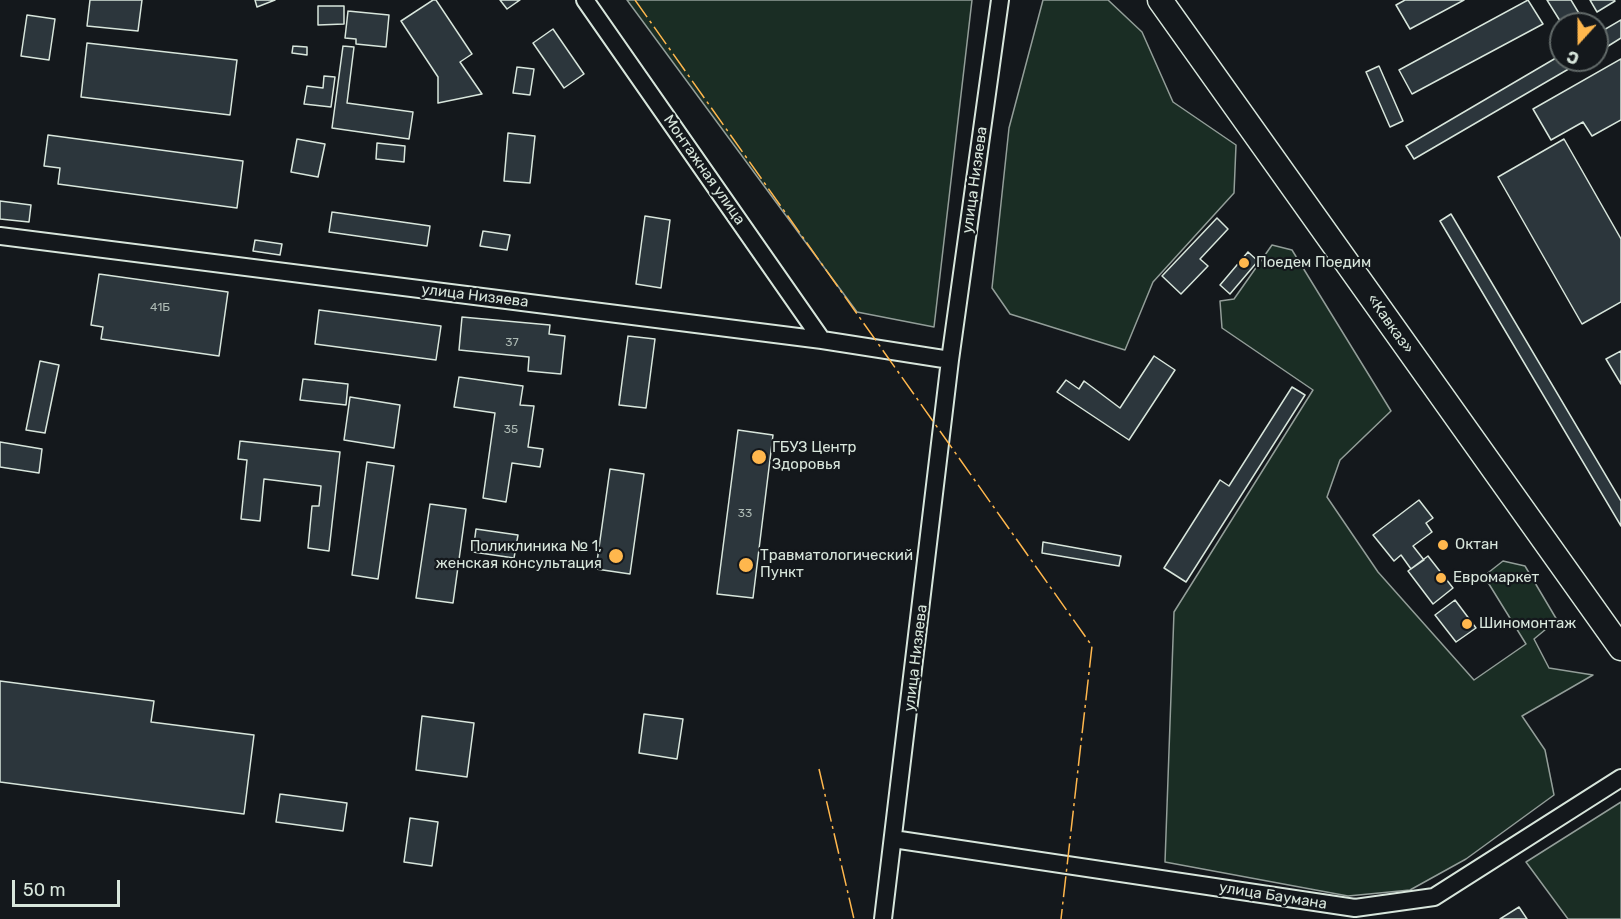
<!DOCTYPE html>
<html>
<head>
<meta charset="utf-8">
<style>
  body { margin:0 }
  #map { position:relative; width:1621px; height:919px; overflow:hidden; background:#14181c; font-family:Rubik,sans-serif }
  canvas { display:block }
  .north { position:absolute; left:1549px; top:12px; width:60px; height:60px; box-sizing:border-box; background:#14181c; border:2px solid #626a69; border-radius:50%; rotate:201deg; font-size:16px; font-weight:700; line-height:24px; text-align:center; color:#d8e6dc }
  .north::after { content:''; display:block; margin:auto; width:21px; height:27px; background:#ffb74d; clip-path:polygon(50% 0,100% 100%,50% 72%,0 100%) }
  .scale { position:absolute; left:12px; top:880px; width:108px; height:27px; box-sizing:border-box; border:3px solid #d8e6dc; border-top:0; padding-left:8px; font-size:18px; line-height:21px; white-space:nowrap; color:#d8e6dc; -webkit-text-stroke:4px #14181c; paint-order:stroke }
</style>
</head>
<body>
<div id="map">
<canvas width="1621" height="919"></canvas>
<div class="north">С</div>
<div class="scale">50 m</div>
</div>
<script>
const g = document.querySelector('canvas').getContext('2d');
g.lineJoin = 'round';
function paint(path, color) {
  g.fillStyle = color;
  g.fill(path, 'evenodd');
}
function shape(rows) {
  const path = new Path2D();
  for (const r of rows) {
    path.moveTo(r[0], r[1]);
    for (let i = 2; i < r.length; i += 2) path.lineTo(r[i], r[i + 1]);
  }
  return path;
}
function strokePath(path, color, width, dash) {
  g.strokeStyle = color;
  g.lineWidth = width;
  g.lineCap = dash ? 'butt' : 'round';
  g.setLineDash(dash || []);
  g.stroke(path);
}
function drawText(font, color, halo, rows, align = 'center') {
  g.font = font + ' Rubik,sans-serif';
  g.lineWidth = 4.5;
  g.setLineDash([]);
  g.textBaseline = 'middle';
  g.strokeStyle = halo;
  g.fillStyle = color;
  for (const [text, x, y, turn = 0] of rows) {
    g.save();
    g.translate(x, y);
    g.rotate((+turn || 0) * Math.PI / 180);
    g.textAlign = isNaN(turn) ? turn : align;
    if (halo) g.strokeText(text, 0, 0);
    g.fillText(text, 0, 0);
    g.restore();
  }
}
const green = shape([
  [627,0,972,0,934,327,857,312,627,0],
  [1043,0,1108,0,1142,32,1173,102,1236,145,1234,193,1153,282,1125,350,1010,314,992,288,1009,128,1043,0],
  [1272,245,1292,250,1391,411,1340,460,1327,497,1378,572,1474,680,1526,644,1484,576,1503,561,1525,566,1557,620,1534,639,1549,668,1593,675,1522,716,1545,750,1554,795,1466,859,1410,890,1348,896,1165,862,1174,612,1313,390,1222,328,1220,301,1234,299,1272,245],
  [1621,802,1621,919,1568,919,1526,862,1621,802]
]);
const building = shape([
  [90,0,142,0,138,31,87,26,90,0],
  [255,0,275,0,257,7,255,0],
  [433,0,436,0,472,54,460,62,482,94,438,103,438,77,401,21,433,0],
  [500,0,520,0,507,9,500,0],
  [1405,0,1464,0,1410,29,1396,5,1405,0],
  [1528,0,1543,24,1412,94,1399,70,1528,0],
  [1547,0,1571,0,1583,20,1576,24,1562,24,1547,0],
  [1590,0,1614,0,1615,1,1597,12,1590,0],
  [318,6,344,6,344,24,318,25,318,6],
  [348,11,389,15,386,47,356,44,356,39,345,38,348,11],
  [27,15,55,19,49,60,21,56,27,15],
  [1621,20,1621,38,1597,53,1597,34,1621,20],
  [553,29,584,74,564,88,533,43,553,29],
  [87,43,237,60,230,115,81,97,87,43],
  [293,46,307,47,307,55,292,53,293,46],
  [343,46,354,47,347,103,413,112,409,139,332,128,343,46],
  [1561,55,1561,60,1584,60,1414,159,1406,146,1561,55],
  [1621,59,1621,120,1592,136,1583,122,1551,140,1533,109,1621,59],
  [1379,66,1403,121,1390,127,1366,72,1379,66],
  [517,67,534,69,530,95,513,93,517,67],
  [324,76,335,77,331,107,304,104,307,86,323,88,324,76],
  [508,133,535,136,530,183,504,181,508,133],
  [48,135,243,161,237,208,58,184,60,168,44,166,48,135],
  [297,139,325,144,318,177,291,172,297,139],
  [1564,139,1621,239,1621,302,1582,324,1498,177,1564,139],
  [377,143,405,146,404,162,376,159,377,143],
  [0,201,31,205,29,222,0,219,0,201],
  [332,212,430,226,427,246,329,232,332,212],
  [1451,214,1621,501,1621,526,1440,221,1451,214],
  [645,216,670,220,661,288,636,284,645,216],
  [1217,218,1228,229,1200,259,1208,266,1181,294,1162,276,1217,218],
  [483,231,510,235,507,250,480,246,483,231],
  [255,240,282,244,280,255,253,251,255,240],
  [1248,252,1258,261,1230,294,1220,285,1248,252],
  [99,274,228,292,219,356,101,339,103,327,91,325,99,274],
  [319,310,441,326,436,360,315,344,319,310],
  [462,317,550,325,549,334,565,336,561,374,528,371,529,357,459,350,462,317],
  [628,336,655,339,646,408,619,405,628,336],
  [1621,351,1621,384,1606,359,1621,351],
  [1154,356,1175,370,1129,440,1057,392,1066,380,1079,389,1084,381,1120,408,1154,356],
  [40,361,59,365,45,433,26,430,40,361],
  [459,377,523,386,520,405,534,406,528,447,543,449,540,467,512,463,506,502,483,498,495,413,454,407,459,377],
  [303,379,348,384,346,405,300,400,303,379],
  [1292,387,1305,395,1186,582,1164,568,1220,480,1229,486,1292,387],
  [350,397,400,405,394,448,344,440,350,397],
  [738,430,773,435,753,598,717,594,738,430],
  [240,441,340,452,329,551,308,548,312,506,319,506,321,486,264,479,260,521,241,519,247,460,238,459,240,441],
  [0,442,42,449,39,473,0,467,0,442],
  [367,462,394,466,378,579,352,575,367,462],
  [610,469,644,474,630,574,596,569,610,469],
  [1419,500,1433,518,1426,523,1432,532,1413,546,1424,560,1411,569,1401,555,1394,561,1373,535,1419,500],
  [430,504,466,509,453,603,416,598,430,504],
  [476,529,518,535,514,558,473,552,476,529],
  [1043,542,1121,556,1119,566,1042,553,1043,542],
  [1428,556,1453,588,1433,604,1408,571,1428,556],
  [1455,600,1476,628,1456,642,1435,615,1455,600],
  [0,681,154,701,151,722,254,735,244,814,0,782,0,681],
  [644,714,683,719,677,759,639,753,644,714],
  [422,716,474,723,467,777,416,770,422,716],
  [280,794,347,803,343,831,276,822,280,794],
  [410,818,438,822,432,866,404,862,410,818],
  [1519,907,1527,919,1500,919,1519,907]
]);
const minor = shape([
  [585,0,822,340],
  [0,236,822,340,950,360],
  [893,839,1355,908,1434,897,1621,778],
  [883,919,950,360,1000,0]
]);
const highway = shape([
  [1160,0,1621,648]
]);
const power = shape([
  [635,0,1092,646,1061,919],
  [819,769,854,919]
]);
const markers = [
  [1244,263,6,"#ffb74d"],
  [759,457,8,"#ffb74d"],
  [1443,545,6,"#ffb74d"],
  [616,556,8,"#ffb74d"],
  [746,565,8,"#ffb74d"],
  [1441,578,6,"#ffb74d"],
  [1467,624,6,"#ffb74d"]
];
const numberNames = [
  ["41Б",160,308],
  ["37",512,343],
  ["35",511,430],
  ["33",745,514]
];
const streetNames = [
  ["Монтажная улица",704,170,55],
  ["улица Низяева",975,180,-82],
  ["улица Низяева",475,296,7],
  ["«Кавказ»",1390,324,55],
  ["улица Низяева",916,658,-83],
  ["улица Баумана",1273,896,9]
];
const poiNames = [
  ["Поедем Поедим",1256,263],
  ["ГБУЗ Центр",772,448],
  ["Здоровья",772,465],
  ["Октан",1455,545],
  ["Поликлиника № 1,",602,547,"right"],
  ["женская консультация",602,564,"right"],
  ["Травматологический",760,556],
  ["Пункт",760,573],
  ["Евромаркет",1453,578],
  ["Шиномонтаж",1479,624]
];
paint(green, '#1a2d24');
strokePath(green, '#939e99', 1.5);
paint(building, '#2c363c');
strokePath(building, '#d8e6dc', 1.5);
strokePath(minor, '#d8e6dc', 20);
strokePath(highway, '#d8e6dc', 27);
strokePath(minor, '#14181c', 16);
strokePath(highway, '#14181c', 24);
strokePath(power, '#ffb74d', 1.5, [21, 4.5, 3, 4.5]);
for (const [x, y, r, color] of markers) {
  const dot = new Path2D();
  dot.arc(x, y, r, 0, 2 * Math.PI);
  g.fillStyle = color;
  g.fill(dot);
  strokePath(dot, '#14181c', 2);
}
drawText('12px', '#adbab4', null, numberNames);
drawText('15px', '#d8e6dc', '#14181c', streetNames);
drawText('15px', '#d8e6dc', '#14181c', poiNames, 'left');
</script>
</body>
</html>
